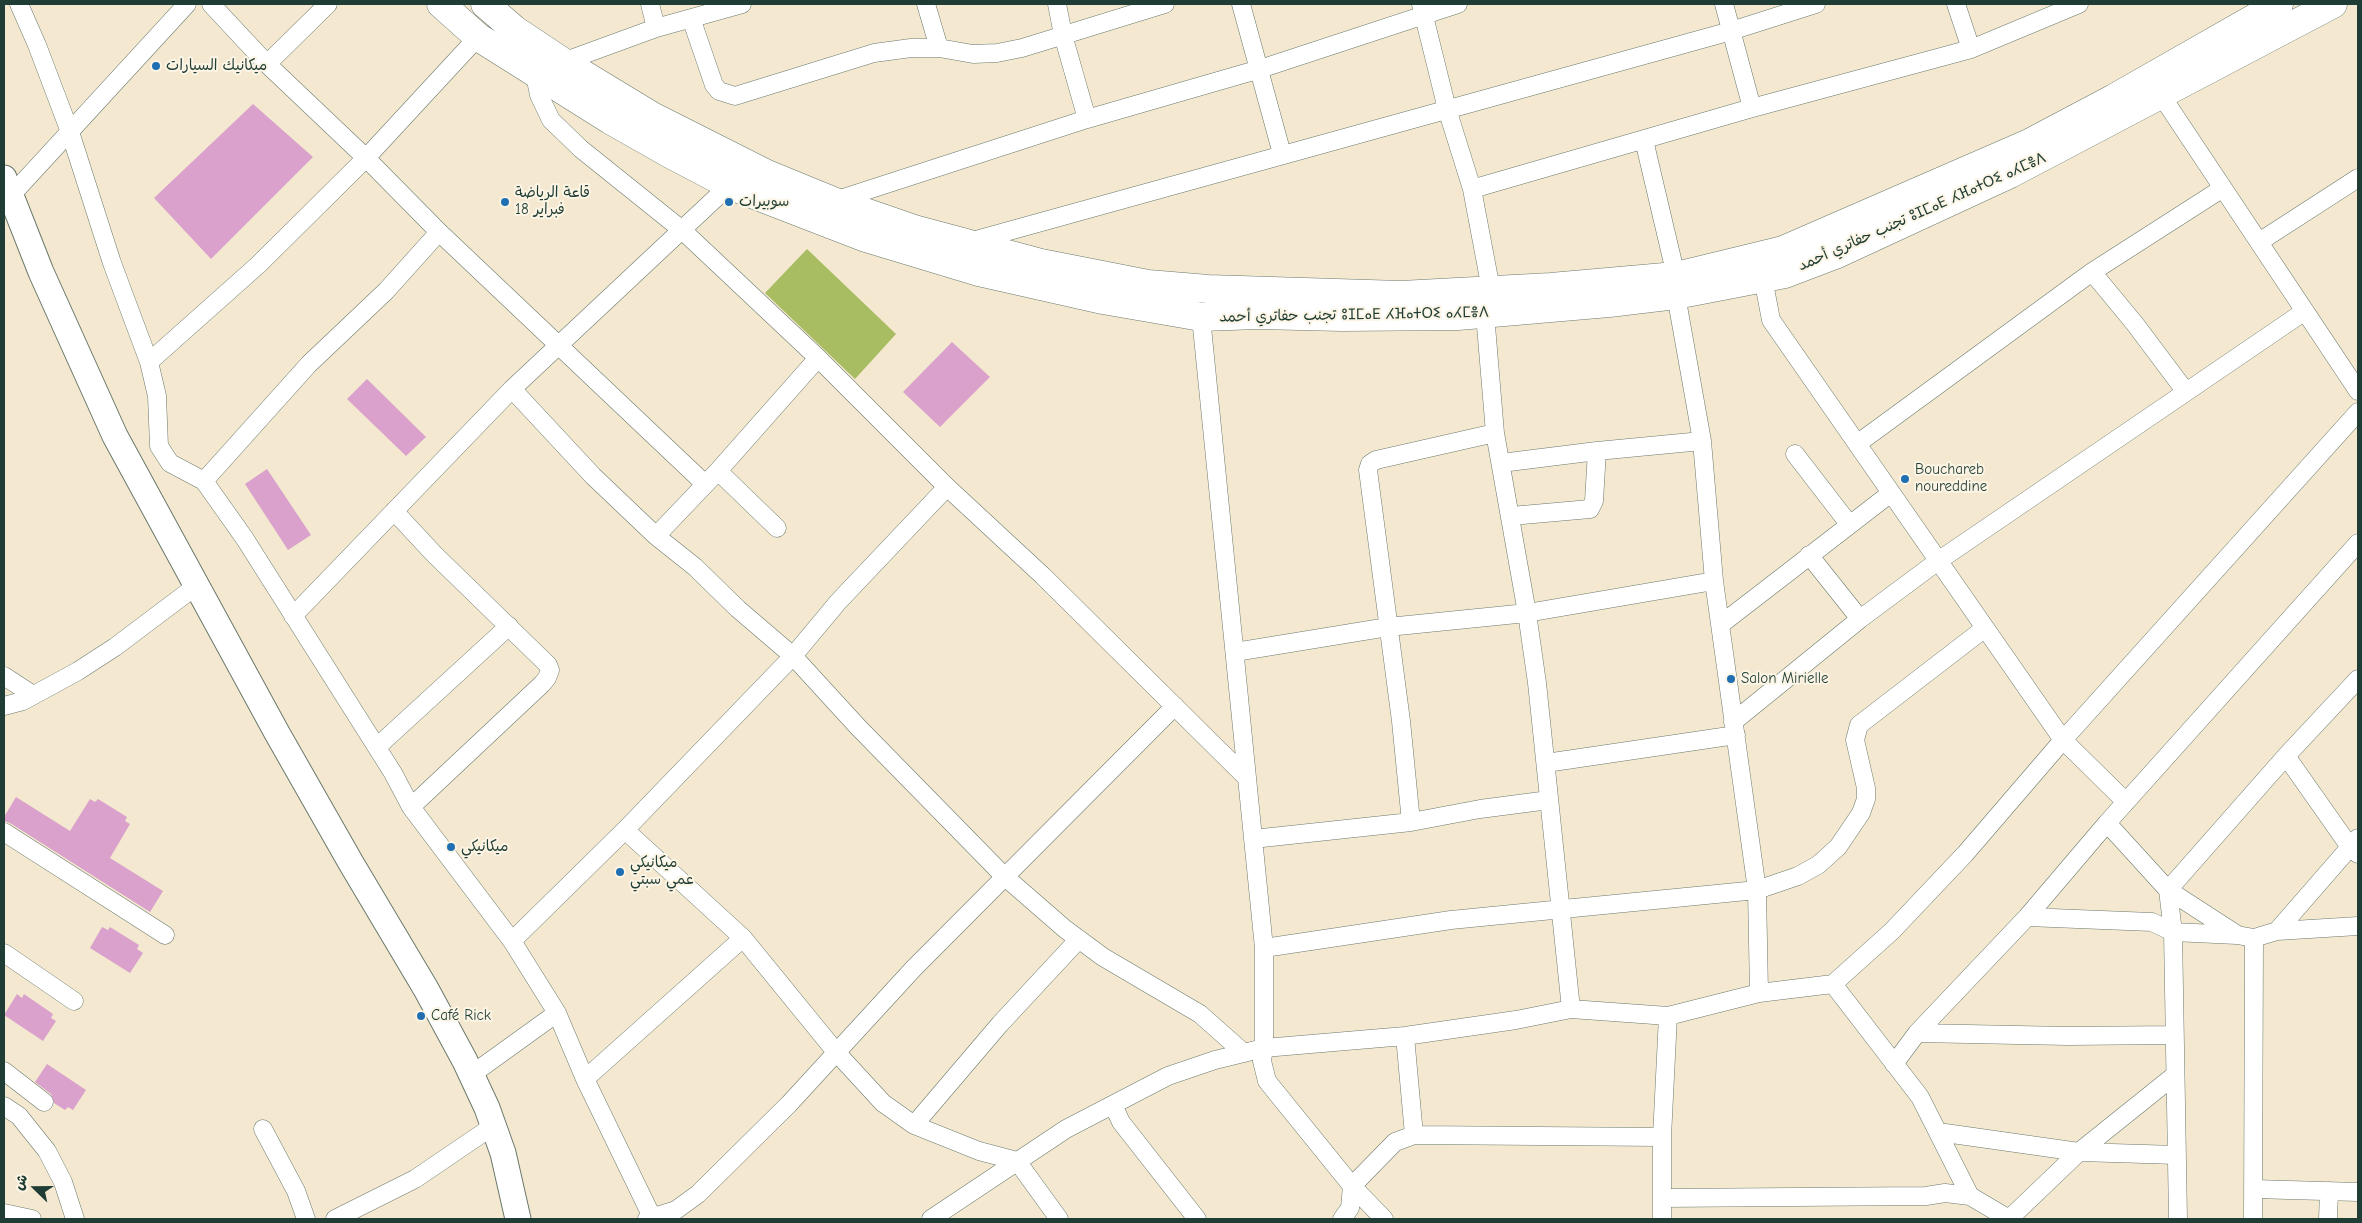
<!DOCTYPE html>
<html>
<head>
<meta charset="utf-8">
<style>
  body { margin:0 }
  #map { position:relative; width:2362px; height:1223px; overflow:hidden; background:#f4e9d0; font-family:"Comic Neue","Playpen Sans Arabic",sans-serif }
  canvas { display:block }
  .frame { position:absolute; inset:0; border:5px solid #1f3d34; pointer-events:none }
  .north { position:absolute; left:10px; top:1163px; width:50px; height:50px; -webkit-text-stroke:4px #fcf5e5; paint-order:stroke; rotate:292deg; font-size:14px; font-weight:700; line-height:20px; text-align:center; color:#1f3d34 }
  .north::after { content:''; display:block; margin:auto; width:18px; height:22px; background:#1f3d34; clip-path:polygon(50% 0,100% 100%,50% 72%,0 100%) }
</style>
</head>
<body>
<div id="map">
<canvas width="2362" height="1223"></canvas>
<div class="frame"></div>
<div class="north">ش</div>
</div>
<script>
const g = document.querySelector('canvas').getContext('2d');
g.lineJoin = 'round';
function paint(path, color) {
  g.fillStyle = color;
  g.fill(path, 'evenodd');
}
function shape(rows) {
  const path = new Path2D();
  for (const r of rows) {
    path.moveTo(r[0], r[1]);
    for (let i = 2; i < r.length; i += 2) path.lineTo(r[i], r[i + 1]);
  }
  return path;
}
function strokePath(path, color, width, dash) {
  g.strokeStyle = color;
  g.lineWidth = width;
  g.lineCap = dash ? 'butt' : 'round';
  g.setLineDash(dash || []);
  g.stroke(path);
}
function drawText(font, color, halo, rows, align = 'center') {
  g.font = font + ' "Comic Neue","Playpen Sans Arabic","Noto Sans Tifinagh",sans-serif';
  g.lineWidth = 4;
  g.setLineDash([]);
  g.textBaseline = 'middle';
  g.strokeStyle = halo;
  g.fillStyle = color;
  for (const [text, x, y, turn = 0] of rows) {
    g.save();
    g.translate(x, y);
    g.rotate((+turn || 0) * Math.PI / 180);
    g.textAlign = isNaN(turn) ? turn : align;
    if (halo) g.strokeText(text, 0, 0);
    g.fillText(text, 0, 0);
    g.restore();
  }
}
const green = shape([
  [807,249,896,334,855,379,765,293]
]);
const building = shape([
  [253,104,313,157,211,259,154,198],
  [952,342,990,377,940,427,903,392],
  [367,379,426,437,406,456,347,399],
  [267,469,311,535,288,550,245,484],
  [16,797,70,831,90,799,95,802,98,799,127,817,125,821,130,824,110,858,163,891,150,912,10,823,4,821,4,817],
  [102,927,108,930,110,927,139,945,137,949,143,953,130,973,90,948],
  [17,994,22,998,24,994,53,1014,51,1018,56,1021,43,1041,4,1015],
  [47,1064,86,1090,73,1110,68,1107,65,1110,54,1103,51,1094,35,1082]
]);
const street = shape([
  [19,4,37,45,70,132,112,263,149,362,157,396,159,446,170,463,204,481,245,539,393,773,411,807,512,941,557,1013,585,1079,652,1217],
  [211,4,267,64,366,158,439,232,705,484],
  [650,4,656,28],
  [926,4,939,48],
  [1057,4,1063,35,1087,119],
  [1241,4,1282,154],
  [1421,4,1447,109,1472,189,1493,300],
  [1724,4,1752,108],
  [1956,4,1971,49],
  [691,18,714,85,719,91,735,96,874,53,911,48,939,48,973,54,997,53,1022,48,1165,4],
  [563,62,656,28,742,4],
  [267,64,328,4],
  [535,75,539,95,551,120,581,149,682,230,818,358,947,487,1043,576,1246,777],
  [2161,95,2358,391],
  [1644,140,1676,276],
  [1472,189,1752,108,1971,49,2079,4],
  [834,201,1087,119,1260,69,1458,4],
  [5,202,187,4],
  [969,242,1731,31,1816,4],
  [2259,242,2358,178],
  [2092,272,2135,324,2186,392],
  [1763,278,1771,320,2063,740,2126,802],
  [1676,295,1702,441,1714,581,1757,890,1759,993],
  [1485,314,1495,433,1527,613,1537,683,1571,1009],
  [1201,317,1264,948,1264,1048,1262,1061,1267,1081,1352,1186,1384,1219],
  [149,362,258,265,366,158,478,37],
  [512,389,593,476,656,536,695,567,738,609,793,656,858,727,1004,876,1065,929,1103,957,1200,1014,1244,1053],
  [1857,444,2092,272,2223,188],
  [1795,454,1849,524],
  [1501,463,1597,451,1702,441],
  [718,471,777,528],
  [204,481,309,364,386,291,439,232],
  [394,511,434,554,548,665,550,670,547,678,542,684,411,807],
  [1511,516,1590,509,1594,501,1597,451],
  [656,536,718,471,818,358],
  [1809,555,1860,619],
  [293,616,512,389,736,179],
  [1720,625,1891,493],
  [1235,652,1388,627,1527,613,1714,581],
  [4,676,33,695],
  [4,706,23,701,78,671,115,647,196,586],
  [1733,722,1860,619,1938,561,2305,311],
  [377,747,509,626],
  [2286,756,2350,847,2358,854],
  [1546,763,1736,735],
  [1411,822,1401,721,1368,470,1370,464,1376,460,1495,433],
  [2107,823,2168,890,2236,934],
  [625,830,743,938,836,1052,883,1103,914,1125,979,1151,1017,1161,1059,1219],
  [4,832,165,935],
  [1253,839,1411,822,1480,809,1549,800],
  [2027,917,2152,922,2173,932,2237,935,2254,938,2277,931,2358,926],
  [2277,931,2358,838],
  [512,941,625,830,793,656,838,602,947,487],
  [1264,948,1451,920,1757,890,1798,876,1818,865,1838,847,1861,813,1866,799,1866,788,1855,740,1859,725,1985,628],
  [4,953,74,1001],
  [1833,984,1920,1097,1970,1196],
  [1917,1033,2027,917,2107,823,2358,543],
  [1405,1036,1414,1135],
  [1894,1064,1917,1033,2068,1036,2174,1035],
  [4,1071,44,1102],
  [471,1075,557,1013],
  [585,1079,743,938],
  [1113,1105,1121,1122,1197,1219],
  [4,1106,19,1116,47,1151,63,1182,75,1219],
  [914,1125,1000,1024,1079,939],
  [263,1129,296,1191,306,1219],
  [1938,1132,2079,1152,2177,1155],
  [2254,1189,2358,1192],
  [1662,1198,1926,1196,1945,1193,1970,1196,2009,1219],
  [4,1213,32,1219],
  [335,1219,415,1179,493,1126],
  [647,1219,676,1210,698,1194,789,1104,914,968,1175,706],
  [931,1219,1066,1129,1168,1076,1215,1060,1264,1048,1405,1036,1516,1020,1571,1009,1668,1016,1759,993,1833,984,1892,931,1965,854,2063,740,2358,412],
  [1342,1219,1350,1208,1352,1186,1395,1142,1414,1135,1662,1137],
  [1662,1219,1662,1137,1668,1016],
  [2009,1219,2079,1152,2175,1075],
  [2178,1219,2173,932,2168,890,2286,756,2358,679],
  [2253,1219,2254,938],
  [2328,1219,2329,1191]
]);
const secondary = shape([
  [4,178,41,272,115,436,277,733,351,863,426,989,465,1061,487,1108,503,1153,518,1219]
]);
const primary = shape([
  [441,4,478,37,610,120,670,154,731,186,863,237,979,272,1103,300,1201,317,1258,315,1342,317,1458,316,1609,303,1676,295,1785,274,1835,255,2010,174,2333,4],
  [485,4,515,30,563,62,652,116,767,174,833,201,914,229,1041,263,1148,284,1208,289,1401,295,1551,287,1676,276,1783,250,2029,143,2114,98,2279,4]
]);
const markers = [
  [156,66,5,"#1f6fb2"],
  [505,202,5,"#1f6fb2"],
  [729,202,5,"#1f6fb2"],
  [1905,479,5,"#1f6fb2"],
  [1731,679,5,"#1f6fb2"],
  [451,847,5,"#1f6fb2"],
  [620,872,5,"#1f6fb2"],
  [421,1016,5,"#1f6fb2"]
];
const poiNames = [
  ["ميكانيك السيارات",166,66],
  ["قاعة الرياضة",515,193],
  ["18 فبراير",515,210],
  ["سوبيرات",739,202],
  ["Bouchareb",1915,470],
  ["noureddine",1915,487],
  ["Salon Mirielle",1741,679],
  ["ميكانيكي",461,847],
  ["ميكانيكي",630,863],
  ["عمي سبتي",630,880],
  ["Café Rick",431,1016]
];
const streetNames = [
  ["تجنب حفاتري أحمد ⵓⵊⵎⴰⴹ ⵃⴼⴰⵜⵔⵉ ⴰⵃⵎⴻⴷ",1922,212,-24],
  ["تجنب حفاتري أحمد ⵓⵊⵎⴰⴹ ⵃⴼⴰⵜⵔⵉ ⴰⵃⵎⴻⴷ",1354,315,-1]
];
paint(green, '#a8bc61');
paint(building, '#d9a1cb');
strokePath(street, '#6a796b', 19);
strokePath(secondary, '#6a796b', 27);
strokePath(primary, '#6a796b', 29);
strokePath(street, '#fff', 18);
strokePath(secondary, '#fff', 25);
strokePath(primary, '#fff', 28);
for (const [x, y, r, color] of markers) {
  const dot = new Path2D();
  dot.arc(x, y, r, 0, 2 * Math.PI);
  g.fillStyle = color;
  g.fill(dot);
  strokePath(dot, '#fcf5e5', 2);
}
drawText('15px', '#1f3d34', '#fcf5e5', poiNames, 'left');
drawText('15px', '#1f3d34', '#fcf5e5', streetNames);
</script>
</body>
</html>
